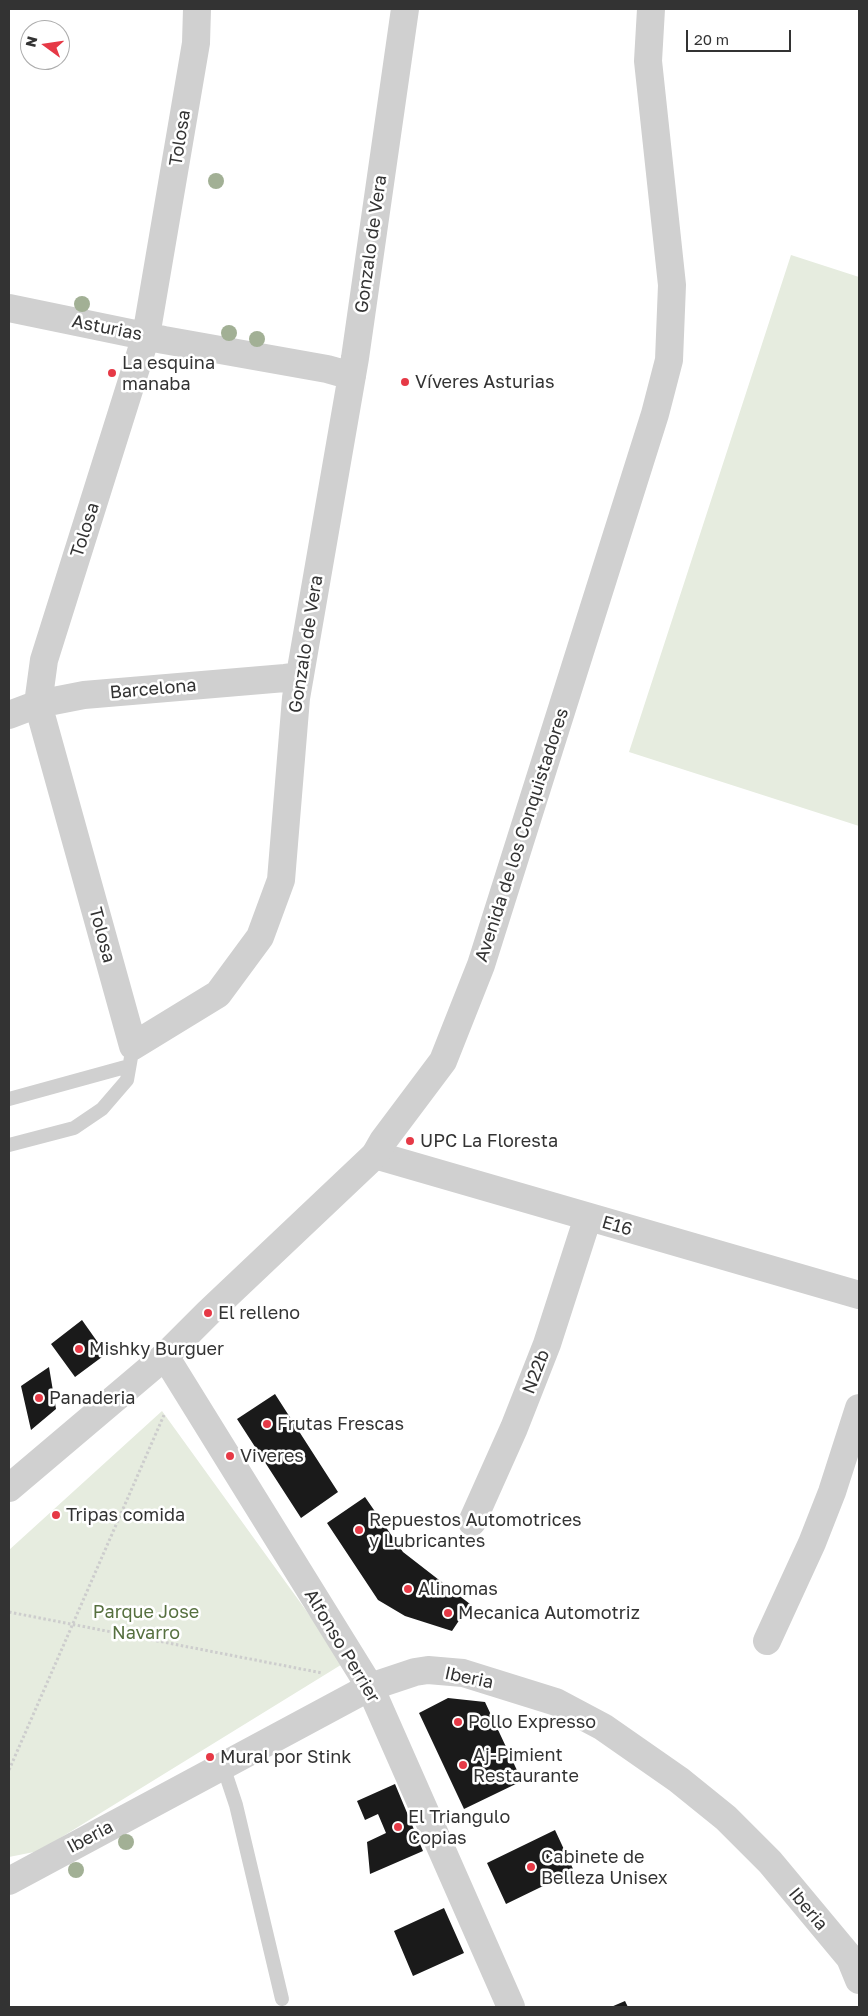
<!DOCTYPE html>
<html>
<head>
<meta charset="utf-8">
<style>
  body { margin:0 }
  #map { position:relative; width:868px; height:2016px; overflow:hidden; background:#fff; font-family:"Golos Text",sans-serif }
  canvas { display:block }
  .frame { position:absolute; inset:0; border:10px solid #333; pointer-events:none }
  .north { position:absolute; left:20px; top:20px; width:50px; height:50px; box-sizing:border-box; background:#fff; border:1px solid #adadad; border-radius:50%; rotate:284deg; font-size:14px; font-weight:700; line-height:20px; text-align:center; color:#333 }
  .north::after { content:''; display:block; margin:auto; width:18px; height:22px; background:#e63946; clip-path:polygon(50% 0,100% 100%,50% 72%,0 100%) }
  .scale { position:absolute; left:686px; top:30px; width:105px; height:22px; box-sizing:border-box; border:2px solid #333; border-top:0; padding-left:6px; font-size:15px; line-height:18px; white-space:nowrap; color:#333; -webkit-text-stroke:4px #fff; paint-order:stroke }
</style>
</head>
<body>
<div id="map">
<canvas width="868" height="2016"></canvas>
<div class="frame"></div>
<div class="north">N</div>
<div class="scale">20 m</div>
</div>
<script>
const g = document.querySelector('canvas').getContext('2d');
g.lineJoin = 'round';
function paint(path, color) {
  g.fillStyle = color;
  g.fill(path, 'evenodd');
}
function shape(rows) {
  const path = new Path2D();
  for (const r of rows) {
    path.moveTo(r[0], r[1]);
    for (let i = 2; i < r.length; i += 2) path.lineTo(r[i], r[i + 1]);
  }
  return path;
}
function strokePath(path, color, width, dash) {
  g.strokeStyle = color;
  g.lineWidth = width;
  g.lineCap = dash ? 'butt' : 'round';
  g.setLineDash(dash || []);
  g.stroke(path);
}
function drawText(font, color, halo, rows, align = 'center') {
  g.font = font + ' "Golos Text",sans-serif';
  g.lineWidth = 5;
  g.setLineDash([]);
  g.textBaseline = 'middle';
  g.strokeStyle = halo;
  g.fillStyle = color;
  for (const [text, x, y, turn = 0] of rows) {
    g.save();
    g.translate(x, y);
    g.rotate((+turn || 0) * Math.PI / 180);
    g.textAlign = isNaN(turn) ? turn : align;
    if (halo) g.strokeText(text, 0, 0);
    g.fillText(text, 0, 0);
    g.restore();
  }
}
const green = shape([
  [791,255,859,277,859,826,629,752],
  [162,1411,344,1663,39,1851,9,1857,9,1550]
]);
const building = shape([
  [82,1320,106,1354,75,1377,51,1344],
  [49,1367,56,1409,31,1430,21,1386],
  [275,1394,338,1492,301,1518,237,1419],
  [365,1497,403,1552,470,1604,452,1631,405,1616,378,1600,327,1523],
  [448,1698,485,1702,522,1781,464,1809,419,1713],
  [395,1784,423,1851,370,1874,367,1842,386,1833,378,1814,365,1820,357,1801],
  [555,1830,574,1871,506,1904,487,1863],
  [444,1908,464,1953,413,1976,394,1931],
  [625,2001,628,2007,611,2007]
]);
const path = shape([
  [9,1612,322,1673],
  [9,1770,164,1415]
]);
const service = shape([
  [9,1099,129,1066],
  [9,1145,74,1128,102,1109,127,1080,133,1046],
  [223,1766,236,1805,282,1999]
]);
const minor = shape([
  [197,9,196,43,146,336,44,660,38,704,133,1046,218,994,260,937,281,880,296,698,355,358,405,9],
  [9,308,164,340,327,369,352,376],
  [9,715,38,704,84,695,285,678,300,676],
  [375,1155,859,1295],
  [472,1522,514,1428,547,1344,588,1217],
  [767,1641,812,1543,832,1492,859,1408],
  [511,2007,370,1687,415,1672,428,1670,463,1673,556,1702,603,1727,679,1780,726,1818,770,1862,850,1958,859,1980]
]);
const tertiary = shape([
  [9,1488,165,1356,208,1313,375,1155,383,1141,443,1061,481,965,655,414,669,360,672,285,648,61,651,9],
  [9,1881,370,1687,165,1356]
]);
const trees = [
  [216,181],
  [82,304],
  [229,333],
  [257,339],
  [126,1842],
  [76,1870]
];
const markers = [
  [112,373,5,"#e63946"],
  [405,382,5,"#e63946"],
  [410,1141,5,"#e63946"],
  [208,1313,5,"#e63946"],
  [79,1349,5,"#e63946"],
  [39,1398,5,"#e63946"],
  [267,1424,5,"#e63946"],
  [230,1456,5,"#e63946"],
  [56,1515,5,"#e63946"],
  [359,1530,5,"#e63946"],
  [408,1589,5,"#e63946"],
  [448,1613,5,"#e63946"],
  [458,1722,5,"#e63946"],
  [210,1757,5,"#e63946"],
  [463,1765,5,"#e63946"],
  [398,1827,5,"#e63946"],
  [531,1867,5,"#e63946"]
];
const streetNames = [
  ["Tolosa",180,138,-81],
  ["Gonzalo de Vera",371,244,-82],
  ["Asturias",107,328,11],
  ["Tolosa",85,530,-72],
  ["Gonzalo de Vera",306,644,-81],
  ["Barcelona",153,689,-5],
  ["Avenida de los Conquistadores",522,835,-72],
  ["Tolosa",102,935,75],
  ["E16",617,1226,16],
  ["N22b",536,1372,-69],
  ["Alfonso Perrier",342,1646,59],
  ["Iberia",469,1678,12],
  ["Iberia",90,1837,-28],
  ["Iberia",808,1909,50]
];
const poiNames = [
  ["La esquina",122,363],
  ["manaba",122,384],
  ["Víveres Asturias",415,382],
  ["UPC La Floresta",420,1141],
  ["El relleno",218,1313],
  ["Mishky Burguer",89,1349],
  ["Panaderia",49,1398],
  ["Frutas Frescas",277,1424],
  ["Viveres",240,1456],
  ["Tripas comida",66,1515],
  ["Repuestos Automotrices",369,1520],
  ["y Lubricantes",369,1541],
  ["Alinomas",418,1589],
  ["Mecanica Automotriz",458,1613],
  ["Pollo Expresso",468,1722],
  ["Aj-Pimient",473,1755],
  ["Restaurante",473,1776],
  ["Mural por Stink",220,1757],
  ["El Triangulo",408,1817],
  ["Copias",408,1838],
  ["Cabinete de",541,1857],
  ["Belleza Unisex",541,1878]
];
const parkNames = [
  ["Parque Jose",146,1612],
  ["Navarro",146,1633]
];
paint(green, '#e6ecdf');
paint(building, '#1a1a1a');
strokePath(path, '#cdcdcd', 3, [2.5, 2.5]);
strokePath(service, '#d0d0d0', 14);
strokePath(minor, '#d0d0d0', 28);
strokePath(tertiary, '#d0d0d0', 28);
g.fillStyle = '#a2b095';
for (const [x, y] of trees) {
  g.beginPath();
  g.arc(x, y, 8, 0, 2 * Math.PI);
  g.fill();
}
for (const [x, y, r, color] of markers) {
  const dot = new Path2D();
  dot.arc(x, y, r, 0, 2 * Math.PI);
  g.fillStyle = color;
  g.fill(dot);
  strokePath(dot, '#fff', 2);
}
drawText('18px', '#333', '#fff', streetNames);
drawText('18px', '#333', '#fff', poiNames, 'left');
drawText('18px', '#56703f', '#fff', parkNames);
</script>
</body>
</html>
